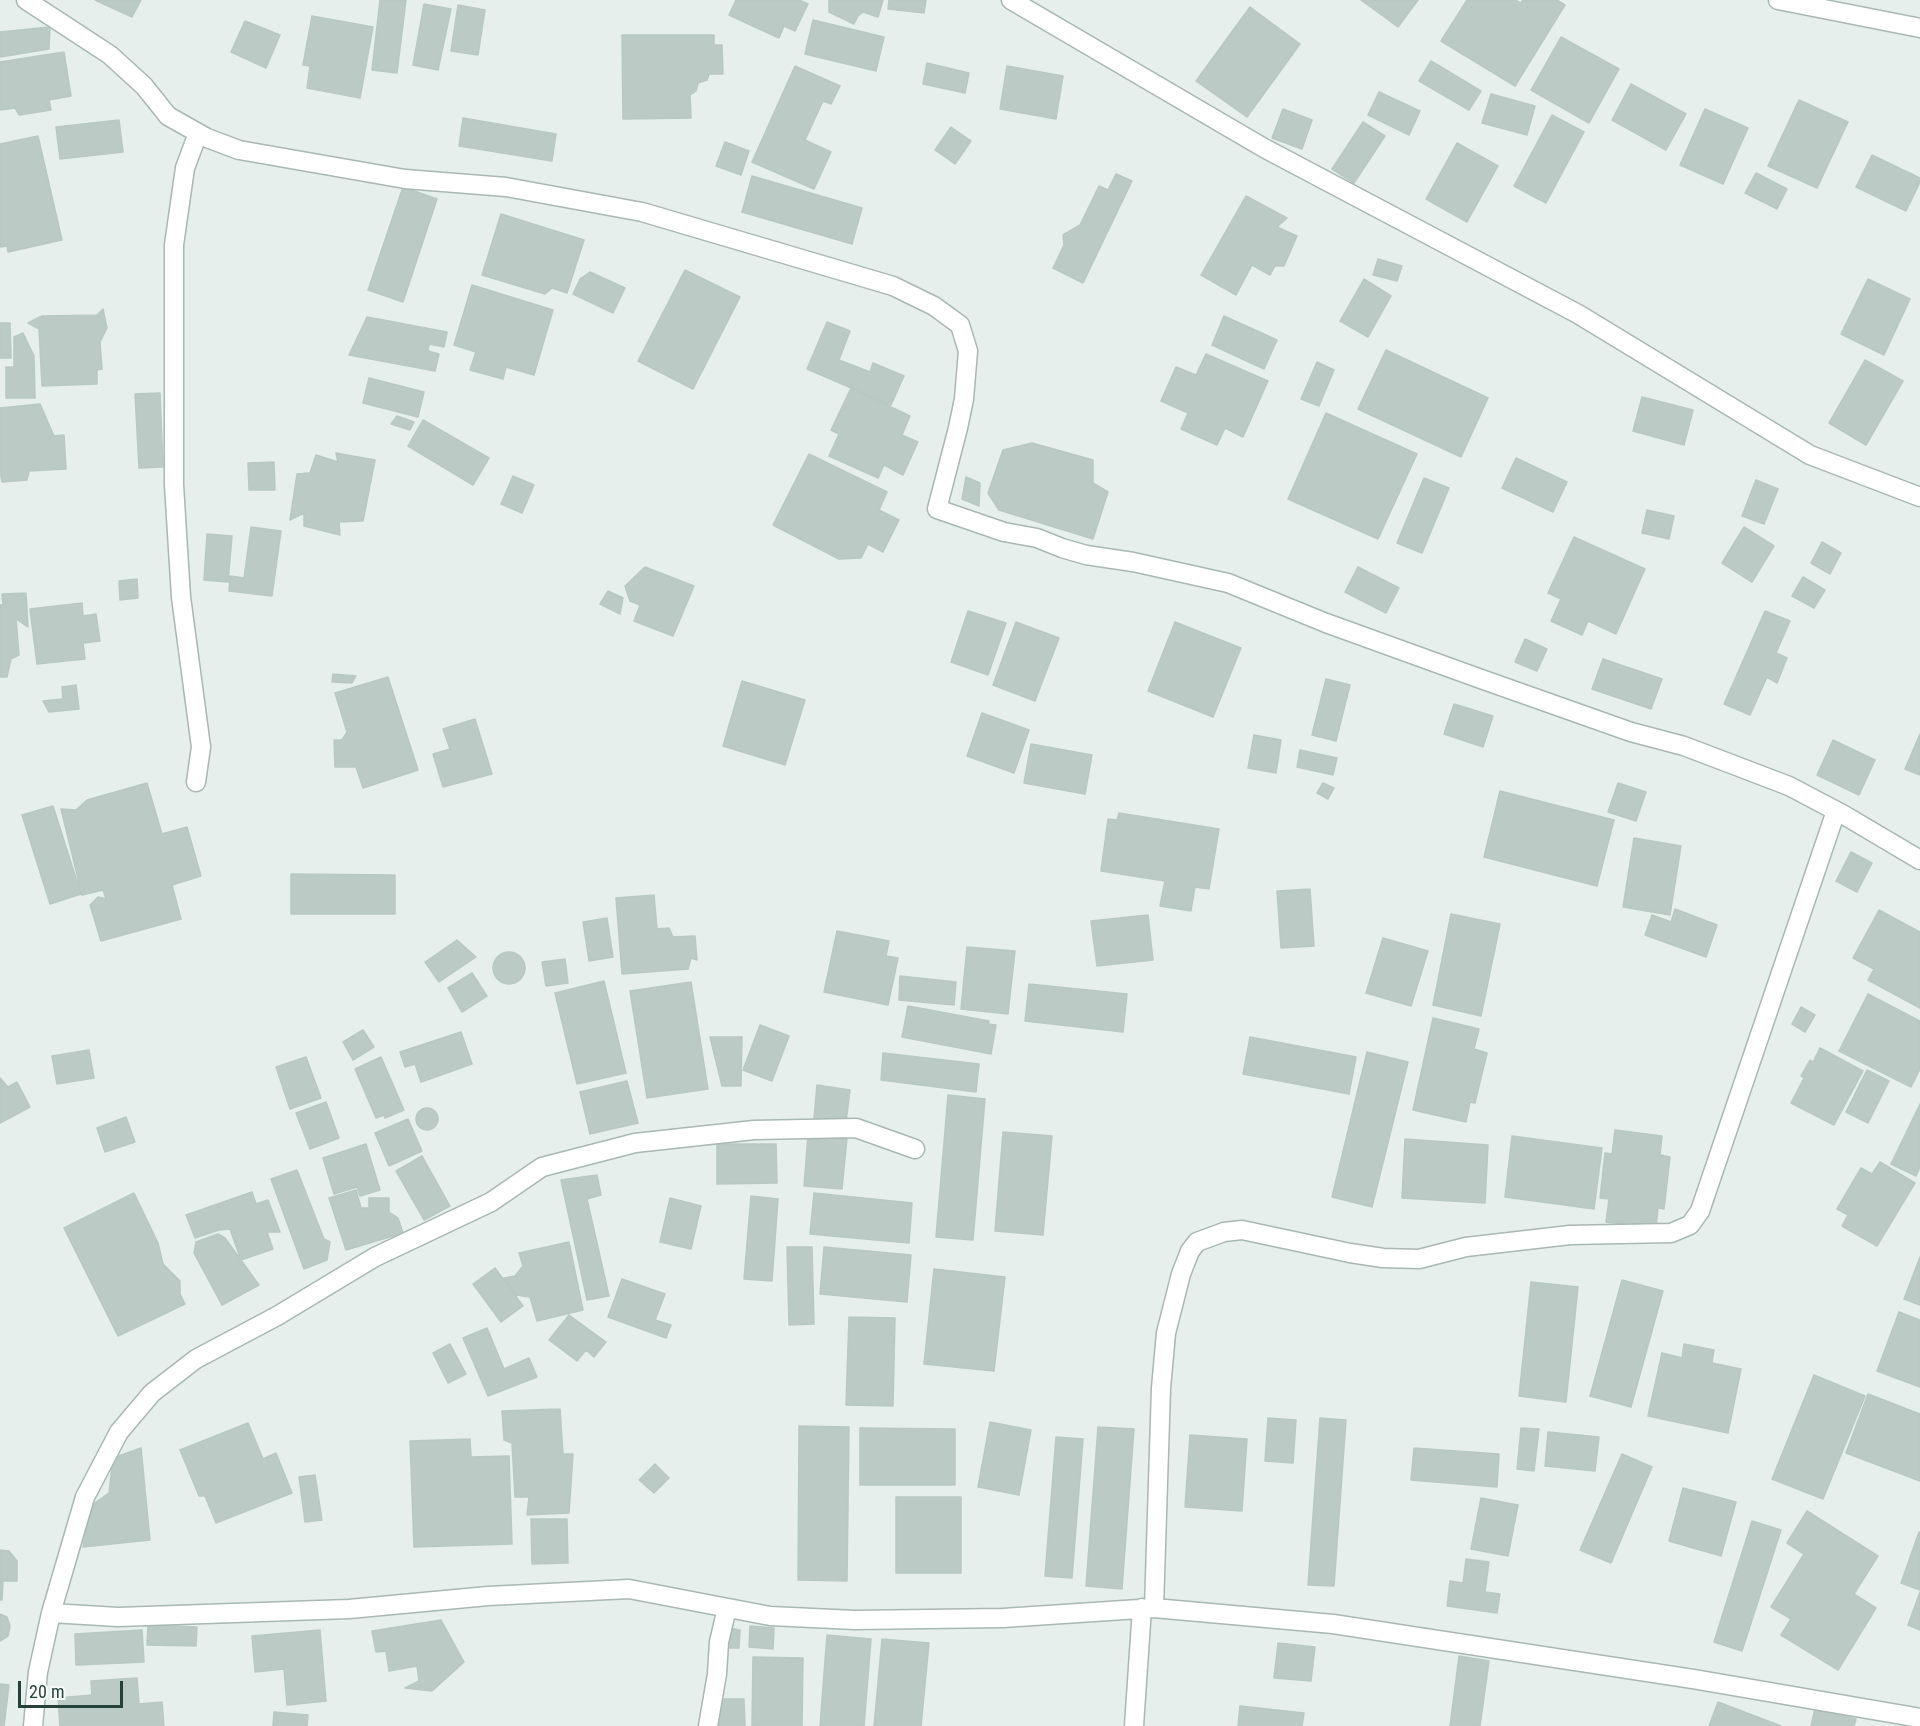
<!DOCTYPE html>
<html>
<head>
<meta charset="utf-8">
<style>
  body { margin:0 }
  #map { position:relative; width:1920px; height:1726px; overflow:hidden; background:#e6efeb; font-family:"Roboto Condensed",sans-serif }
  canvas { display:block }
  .scale { position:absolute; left:18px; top:1681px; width:105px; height:27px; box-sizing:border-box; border:3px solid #24423a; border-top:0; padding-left:8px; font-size:18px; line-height:21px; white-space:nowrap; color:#24423a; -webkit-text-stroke:4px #f7fbf9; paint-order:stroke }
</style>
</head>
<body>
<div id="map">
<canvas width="1920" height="1726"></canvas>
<div class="scale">20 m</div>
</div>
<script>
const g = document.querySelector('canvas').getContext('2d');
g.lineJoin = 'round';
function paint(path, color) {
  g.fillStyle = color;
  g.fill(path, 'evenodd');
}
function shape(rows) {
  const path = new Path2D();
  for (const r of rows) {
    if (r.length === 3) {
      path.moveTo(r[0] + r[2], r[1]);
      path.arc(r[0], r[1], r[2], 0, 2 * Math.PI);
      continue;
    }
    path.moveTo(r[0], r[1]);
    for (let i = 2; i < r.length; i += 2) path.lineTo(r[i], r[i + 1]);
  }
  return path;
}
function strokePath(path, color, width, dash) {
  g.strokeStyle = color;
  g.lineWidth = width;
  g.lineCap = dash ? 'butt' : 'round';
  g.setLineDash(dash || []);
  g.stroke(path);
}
const building = shape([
  [95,0,141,0,132,17,95,0],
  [380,0,406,0,397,73,372,70,380,0],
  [736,0,799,0,808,4,795,31,784,26,779,38,729,15,736,0],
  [829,0,883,0,878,17,863,12,858,16,854,24,829,12,829,0],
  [889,0,926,0,924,13,888,9,889,0],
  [1361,0,1418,0,1398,27,1361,0],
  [1467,0,1515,0,1521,3,1523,0,1557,0,1565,5,1515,86,1441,41,1467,0],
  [424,4,451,9,438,70,413,65,424,4],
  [458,5,485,10,478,55,451,51,458,5],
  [1250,7,1300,44,1247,117,1196,81,1250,7],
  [312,16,373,27,360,98,307,88,310,66,303,65,312,16],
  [813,20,884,37,876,71,805,54,813,20],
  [245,21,280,35,266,68,231,52,245,21],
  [50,27,49,49,0,57,0,32,50,27],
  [622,35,714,35,714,45,722,45,723,74,709,74,707,80,698,83,696,91,690,95,691,118,623,119,622,35],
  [1561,37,1619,69,1589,123,1531,90,1561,37],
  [64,52,71,96,49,100,51,110,19,115,15,108,0,110,0,62,64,52],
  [1431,61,1481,91,1469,110,1419,81,1431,61],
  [927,63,969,73,965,93,923,84,927,63],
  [795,66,840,86,831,104,823,101,805,140,831,152,814,189,752,162,795,66],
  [1007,66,1063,76,1056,119,1000,109,1007,66],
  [1631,84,1686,114,1666,150,1612,120,1631,84],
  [1379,92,1420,111,1409,135,1368,115,1379,92],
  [1491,94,1535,106,1527,135,1482,123,1491,94],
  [1799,100,1848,122,1817,188,1768,166,1799,100],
  [1283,109,1312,120,1302,149,1272,138,1283,109],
  [1705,109,1748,128,1723,184,1680,165,1705,109],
  [1552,115,1584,132,1546,203,1514,186,1552,115],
  [463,118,556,134,552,161,459,146,463,118],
  [119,120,123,152,60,159,56,127,119,120],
  [1363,122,1385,136,1354,183,1332,169,1363,122],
  [951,127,971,141,955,164,935,150,951,127],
  [38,136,62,240,8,252,7,246,0,247,0,144,38,136],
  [725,142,749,151,741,175,716,166,725,142],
  [1457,143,1498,166,1467,222,1426,199,1457,143],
  [1872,155,1920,178,1920,182,1906,211,1856,187,1872,155],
  [1756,173,1787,189,1777,209,1745,193,1756,173],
  [1116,174,1132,181,1083,283,1053,268,1064,245,1063,235,1080,225,1099,186,1108,190,1116,174],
  [752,176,862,208,852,244,742,212,752,176],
  [403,187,437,199,403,302,368,290,403,187],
  [1246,196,1287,218,1277,227,1297,236,1284,266,1275,266,1270,275,1252,265,1236,295,1201,275,1246,196],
  [501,214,584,240,567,293,552,288,545,294,482,275,501,214],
  [1378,259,1402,266,1397,281,1373,275,1378,259],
  [685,270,740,297,693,389,638,361,685,270],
  [590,272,625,288,613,313,573,294,580,279,590,272],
  [1364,279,1391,296,1368,337,1340,321,1364,279],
  [1868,279,1910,299,1884,355,1841,334,1868,279],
  [472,285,553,310,534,375,506,367,503,379,470,370,476,352,454,345,472,285],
  [103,309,107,328,100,342,102,369,97,370,97,384,42,386,39,329,28,323,42,316,97,315,103,309],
  [1224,316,1277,340,1264,369,1212,345,1224,316],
  [367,317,447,332,444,347,429,344,428,351,439,354,435,371,349,355,367,317],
  [827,322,850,331,839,360,870,372,873,363,904,376,891,405,807,369,827,322],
  [0,323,10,323,11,358,0,358,0,323],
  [23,333,34,356,35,398,6,398,6,367,14,367,14,337,23,333],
  [1386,350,1488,398,1461,457,1358,409,1386,350],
  [1206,354,1268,381,1243,437,1225,428,1217,445,1181,429,1188,413,1161,401,1176,367,1196,375,1206,354],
  [1865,360,1903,381,1866,445,1829,423,1865,360],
  [1317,362,1334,370,1319,406,1301,399,1317,362],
  [369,378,424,392,418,417,363,403,369,378],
  [851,388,910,416,902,435,918,442,903,475,884,465,878,478,829,456,839,434,831,430,851,388],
  [160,393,163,467,139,468,135,394,160,393],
  [1642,397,1693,410,1684,445,1633,431,1642,397],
  [40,404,54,436,64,435,66,469,29,471,27,480,2,482,0,470,0,408,40,404],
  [1326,413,1417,454,1378,539,1288,499,1326,413],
  [397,416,414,422,410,430,391,424,397,416],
  [423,420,489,458,473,485,408,446,423,420],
  [1032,443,1093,460,1093,483,1108,492,1093,539,999,510,988,493,1003,450,1032,443],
  [336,453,375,460,363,521,339,522,340,535,304,526,304,513,290,520,297,474,310,473,316,455,338,462,336,453],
  [809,454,887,492,879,510,899,520,883,552,868,544,861,558,839,559,773,525,809,454],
  [1516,458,1567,482,1553,512,1502,488,1516,458],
  [274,462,275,490,249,490,248,463,274,462],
  [513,476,534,485,522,513,501,504,513,476],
  [966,477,980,483,979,506,962,499,966,477],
  [1424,478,1449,488,1422,553,1397,543,1424,478],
  [1756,480,1778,489,1764,524,1742,516,1756,480],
  [1647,510,1674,516,1669,539,1642,533,1647,510],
  [251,527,281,531,272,596,229,591,230,576,244,578,251,527],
  [1744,527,1774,546,1752,582,1722,563,1744,527],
  [207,534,232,536,228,582,204,580,207,534],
  [1574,537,1645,569,1616,634,1588,621,1582,635,1551,621,1561,599,1548,593,1574,537],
  [1822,542,1841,553,1830,574,1811,563,1822,542],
  [645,567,694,586,673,636,634,621,640,605,630,601,625,586,645,567],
  [1358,567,1399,588,1386,613,1345,592,1358,567],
  [1803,577,1825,590,1814,608,1792,596,1803,577],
  [137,579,138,598,120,600,119,581,137,579],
  [608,591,623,598,620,614,600,604,608,591],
  [26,593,28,627,16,619,19,655,11,659,7,677,0,677,0,605,3,605,2,594,26,593],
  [82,603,83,616,96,614,100,641,83,643,85,659,37,664,30,609,82,603],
  [968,611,1006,623,988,675,951,662,968,611],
  [1765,611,1790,621,1776,653,1787,658,1777,683,1767,677,1750,715,1724,704,1765,611],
  [1016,622,1059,638,1035,701,993,685,1016,622],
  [1175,622,1241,648,1213,717,1148,691,1175,622],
  [1525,639,1547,649,1537,671,1515,662,1525,639],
  [1603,659,1662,679,1651,709,1592,689,1603,659],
  [333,674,356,676,352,683,332,682,333,674],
  [388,677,418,770,363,788,356,767,335,767,334,740,342,740,347,732,335,693,388,677],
  [1326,679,1350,685,1336,741,1312,735,1326,679],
  [742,681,805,700,785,765,723,746,742,681],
  [76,685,79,709,49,712,43,701,63,699,62,687,76,685],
  [1454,704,1493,716,1483,747,1444,734,1454,704],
  [982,713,1029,730,1014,773,967,756,982,713],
  [475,719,492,774,443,787,433,754,450,749,443,729,475,719],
  [1920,734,1920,775,1905,769,1920,734],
  [1254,735,1281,740,1276,773,1248,768,1254,735],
  [1833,740,1875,760,1859,795,1817,775,1833,740],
  [1031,744,1092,755,1085,794,1024,783,1031,744],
  [1300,750,1337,758,1333,775,1297,767,1300,750],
  [147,783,162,834,187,827,201,876,172,885,181,919,101,941,90,905,98,897,106,899,103,890,82,895,61,809,76,810,87,800,147,783],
  [1323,783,1334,788,1328,799,1317,793,1323,783],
  [1618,783,1646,792,1636,821,1608,812,1618,783],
  [1500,791,1614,820,1597,886,1484,857,1500,791],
  [53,806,81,894,50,904,22,815,53,806],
  [1119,813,1219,829,1209,889,1195,887,1191,911,1160,906,1165,881,1101,871,1108,819,1117,820,1119,813],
  [1634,838,1681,846,1670,915,1623,907,1634,838],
  [1851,852,1872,863,1857,892,1836,881,1851,852],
  [291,874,395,875,395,914,291,914,291,874],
  [1310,889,1314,946,1281,948,1277,891,1310,889],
  [654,895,657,929,669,928,673,937,695,936,697,960,691,958,688,969,622,974,616,898,654,895],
  [1675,909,1717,925,1706,957,1645,935,1652,915,1671,922,1675,909],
  [1879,910,1920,932,1920,1008,1868,980,1874,969,1853,958,1879,910],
  [1451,914,1500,924,1481,1016,1433,1005,1451,914],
  [1148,915,1153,960,1097,966,1091,921,1148,915],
  [607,918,613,957,589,961,583,922,607,918],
  [837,931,889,941,886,956,898,958,888,1005,824,992,837,931],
  [1383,938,1428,951,1411,1006,1366,993,1383,938],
  [457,940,476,957,439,982,425,962,457,940],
  [967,947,1015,951,1008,1014,961,1009,967,947],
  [509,968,16],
  [565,959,568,983,546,986,542,962,565,959],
  [472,973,487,996,462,1012,448,988,472,973],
  [900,976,956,982,954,1005,899,1000,900,976],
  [604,981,626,1073,577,1084,555,993,604,981],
  [691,982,708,1089,647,1098,630,991,691,982],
  [1029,984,1127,994,1123,1032,1025,1021,1029,984],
  [1868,994,1920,1021,1920,1069,1911,1087,1839,1051,1868,994],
  [908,1006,989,1021,988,1024,996,1025,991,1054,902,1037,908,1006],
  [1801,1007,1815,1015,1805,1032,1792,1024,1801,1007],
  [1433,1018,1479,1029,1474,1049,1487,1053,1475,1103,1470,1102,1466,1122,1413,1110,1433,1018],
  [760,1025,789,1036,772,1081,743,1070,760,1025],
  [363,1030,374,1047,353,1060,343,1042,363,1030],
  [461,1032,472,1064,421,1082,415,1064,405,1067,400,1052,461,1032],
  [710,1037,742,1037,741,1086,722,1086,710,1037],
  [1250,1037,1356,1057,1349,1094,1243,1074,1250,1037],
  [1820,1048,1863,1071,1834,1125,1791,1103,1804,1078,1801,1076,1810,1060,1813,1062,1820,1048],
  [89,1050,94,1078,57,1084,52,1056,89,1050],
  [1367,1052,1408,1062,1372,1207,1332,1197,1367,1052],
  [883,1053,979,1064,976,1092,881,1080,883,1053],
  [306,1057,321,1098,290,1109,276,1067,306,1057],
  [381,1057,404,1110,385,1118,384,1115,376,1118,355,1069,381,1057],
  [1867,1070,1889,1081,1868,1123,1846,1112,1867,1070],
  [0,1078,8,1087,17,1082,30,1107,0,1123,0,1078],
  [627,1081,638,1123,590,1134,580,1092,627,1081],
  [817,1085,850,1090,846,1122,814,1118,817,1085],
  [948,1095,985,1099,973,1240,936,1237,948,1095],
  [326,1102,339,1138,310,1149,296,1113,326,1102],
  [1920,1104,1920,1167,1916,1176,1891,1164,1920,1104],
  [427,1119,11],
  [126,1117,135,1142,105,1152,97,1128,126,1117],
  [408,1119,422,1151,389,1166,375,1133,408,1119],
  [1615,1130,1662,1136,1660,1155,1670,1157,1664,1209,1658,1208,1656,1228,1606,1222,1609,1199,1600,1198,1605,1153,1612,1154,1615,1130],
  [1003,1132,1052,1136,1043,1235,995,1231,1003,1132],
  [808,1135,847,1138,842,1189,804,1186,808,1135],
  [1512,1136,1602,1148,1594,1209,1505,1197,1512,1136],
  [1405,1139,1488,1145,1485,1203,1402,1198,1405,1139],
  [366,1144,380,1190,360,1196,357,1187,334,1194,323,1158,366,1144],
  [717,1144,776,1144,777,1183,717,1184,717,1144],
  [422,1156,450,1206,424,1220,396,1171,422,1156],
  [1880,1162,1915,1183,1877,1246,1842,1226,1848,1215,1837,1209,1861,1168,1872,1174,1880,1162],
  [297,1170,324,1239,330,1242,327,1260,304,1269,271,1179,297,1170],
  [597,1175,601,1195,587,1199,609,1296,587,1300,561,1180,597,1175],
  [356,1190,361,1208,369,1208,369,1198,389,1198,389,1212,398,1218,403,1233,346,1250,329,1198,356,1190],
  [252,1192,256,1204,268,1200,280,1232,267,1232,273,1249,241,1260,230,1229,219,1230,195,1238,186,1215,252,1192],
  [134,1193,158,1243,163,1264,180,1281,180,1294,185,1304,118,1336,64,1228,134,1193],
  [814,1193,912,1203,909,1243,810,1234,814,1193],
  [751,1196,778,1199,772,1281,744,1279,751,1196],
  [670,1198,701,1206,691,1249,660,1242,670,1198],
  [218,1234,225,1238,259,1285,222,1305,194,1253,196,1242,218,1234],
  [569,1242,583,1310,537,1321,530,1297,516,1295,504,1278,515,1276,523,1266,519,1253,569,1242],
  [787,1247,812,1247,814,1324,789,1325,787,1247],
  [824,1247,911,1255,907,1302,820,1294,824,1247],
  [1920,1257,1920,1305,1904,1299,1920,1257],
  [495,1268,523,1306,501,1322,473,1284,495,1268],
  [934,1269,1005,1277,994,1371,924,1364,934,1269],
  [622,1279,665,1294,655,1320,671,1325,666,1338,608,1317,622,1279],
  [1622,1280,1663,1291,1631,1407,1590,1396,1622,1280],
  [1531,1282,1578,1287,1566,1402,1519,1396,1531,1282],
  [1899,1312,1920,1320,1920,1387,1877,1371,1899,1312],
  [569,1315,606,1342,594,1357,586,1350,577,1361,549,1340,569,1315],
  [849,1317,895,1318,893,1406,846,1405,849,1317],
  [487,1328,504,1369,529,1358,537,1377,488,1396,463,1338,487,1328],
  [450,1344,466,1374,448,1383,433,1353,450,1344],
  [1684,1344,1714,1350,1712,1363,1741,1369,1728,1433,1648,1416,1662,1353,1682,1358,1684,1344],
  [1814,1375,1865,1396,1823,1499,1772,1479,1814,1375],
  [1868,1394,1920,1414,1920,1481,1846,1453,1868,1394],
  [560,1409,563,1454,573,1454,569,1513,527,1515,529,1497,515,1497,512,1443,504,1440,502,1411,560,1409],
  [1268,1418,1296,1420,1293,1463,1265,1461,1268,1418],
  [1320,1418,1346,1420,1334,1586,1308,1585,1320,1418],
  [990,1422,1031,1430,1019,1495,978,1487,990,1422],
  [248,1423,263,1459,276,1453,292,1493,216,1523,205,1496,199,1496,180,1450,248,1423],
  [799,1426,849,1427,847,1581,798,1580,799,1426],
  [1098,1427,1134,1429,1122,1589,1086,1586,1098,1427],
  [860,1428,955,1429,955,1485,860,1485,860,1428],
  [1521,1428,1539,1429,1534,1471,1517,1469,1521,1428],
  [1548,1432,1599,1437,1595,1471,1545,1466,1548,1432],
  [1190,1435,1247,1439,1242,1511,1185,1507,1190,1435],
  [1056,1437,1083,1439,1072,1578,1045,1576,1056,1437],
  [470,1439,471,1457,509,1456,512,1544,414,1547,410,1441,470,1439],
  [141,1448,150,1540,83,1547,89,1507,109,1493,113,1458,141,1448],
  [1414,1448,1499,1454,1497,1487,1411,1480,1414,1448],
  [1622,1454,1652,1467,1611,1563,1580,1550,1622,1454],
  [655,1464,669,1478,654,1493,639,1480,655,1464],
  [315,1475,322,1520,305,1522,299,1477,315,1475],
  [1683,1488,1736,1502,1721,1556,1669,1541,1683,1488],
  [896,1497,961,1497,961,1573,896,1573,896,1497],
  [1481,1498,1518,1505,1508,1556,1471,1549,1481,1498],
  [1807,1511,1878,1556,1854,1594,1876,1608,1838,1670,1781,1635,1791,1619,1771,1607,1804,1554,1787,1543,1807,1511],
  [531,1519,567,1519,568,1563,532,1564,531,1519],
  [1752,1521,1781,1530,1742,1651,1714,1642,1752,1521],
  [1919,1532,1920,1533,1920,1590,1901,1583,1919,1532],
  [0,1550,9,1551,17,1561,17,1581,3,1581,2,1600,0,1600,0,1550],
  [1466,1559,1489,1562,1485,1592,1500,1594,1497,1613,1447,1606,1450,1581,1463,1583,1466,1559],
  [1920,1592,1920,1630,1908,1625,1920,1592],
  [0,1614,7,1617,10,1626,8,1636,0,1641,0,1614],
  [441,1620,464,1662,432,1691,405,1688,419,1681,417,1666,389,1671,386,1651,376,1652,372,1631,441,1620],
  [148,1625,197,1627,196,1646,147,1645,148,1625],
  [750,1626,774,1628,773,1649,749,1647,750,1626],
  [728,1628,740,1630,739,1648,727,1648,728,1628],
  [142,1630,144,1662,76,1665,75,1634,142,1630],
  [320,1630,326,1701,287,1705,284,1669,255,1672,252,1636,320,1630],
  [827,1635,871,1639,864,1726,820,1726,827,1635],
  [882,1639,929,1643,921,1726,874,1726,882,1639],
  [1278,1643,1315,1647,1311,1681,1274,1678,1278,1643],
  [1459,1656,1489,1661,1480,1726,1450,1726,1459,1656],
  [753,1657,803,1658,802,1726,752,1726,753,1657],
  [137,1678,139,1704,162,1702,164,1726,60,1726,58,1698,92,1695,91,1681,137,1678],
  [0,1684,9,1685,4,1726,0,1726,0,1684],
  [719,1699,744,1699,745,1726,719,1726,719,1699],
  [1718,1702,1781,1726,1709,1726,1718,1702],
  [1240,1706,1304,1713,1302,1726,1238,1726,1240,1706],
  [1815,1709,1856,1719,1854,1726,1811,1726,1815,1709],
  [274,1712,308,1715,307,1726,273,1726,274,1712]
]);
const minor = shape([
  [26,0,110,55,144,86,168,116,207,138,239,150,405,179,506,187,642,212,893,286,934,306,960,325,968,351,964,399,958,428,937,509,1004,532,1037,538,1062,548,1086,555,1133,562,1228,583,1326,623,1481,679,1631,732,1684,746,1789,786,1844,815,1920,860],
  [1011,0,1264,148,1578,314,1810,455,1920,497],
  [1778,0,1920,28],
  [196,782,201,747,181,597,174,485,174,245,185,168,198,133],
  [1154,1608,1161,1388,1166,1333,1181,1274,1190,1251,1197,1242,1224,1232,1242,1230,1350,1253,1383,1258,1419,1259,1466,1247,1570,1235,1671,1233,1690,1225,1700,1211,1836,811],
  [51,1613,118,1617,349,1609,488,1596,629,1589,770,1616,855,1620,1003,1618,1154,1608,1333,1624,1693,1679,1920,1718],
  [33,1726,38,1672,51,1613,85,1497,119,1432,152,1393,196,1359,277,1316,375,1257,491,1202,542,1167,635,1143,754,1130,856,1128,915,1149],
  [708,1726,717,1674,719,1642,727,1608],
  [1134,1726,1142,1608]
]);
paint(building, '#bbcac4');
strokePath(building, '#b8c9c2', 1.5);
strokePath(minor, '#a8b8b2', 21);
strokePath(minor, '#fff', 18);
</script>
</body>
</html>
